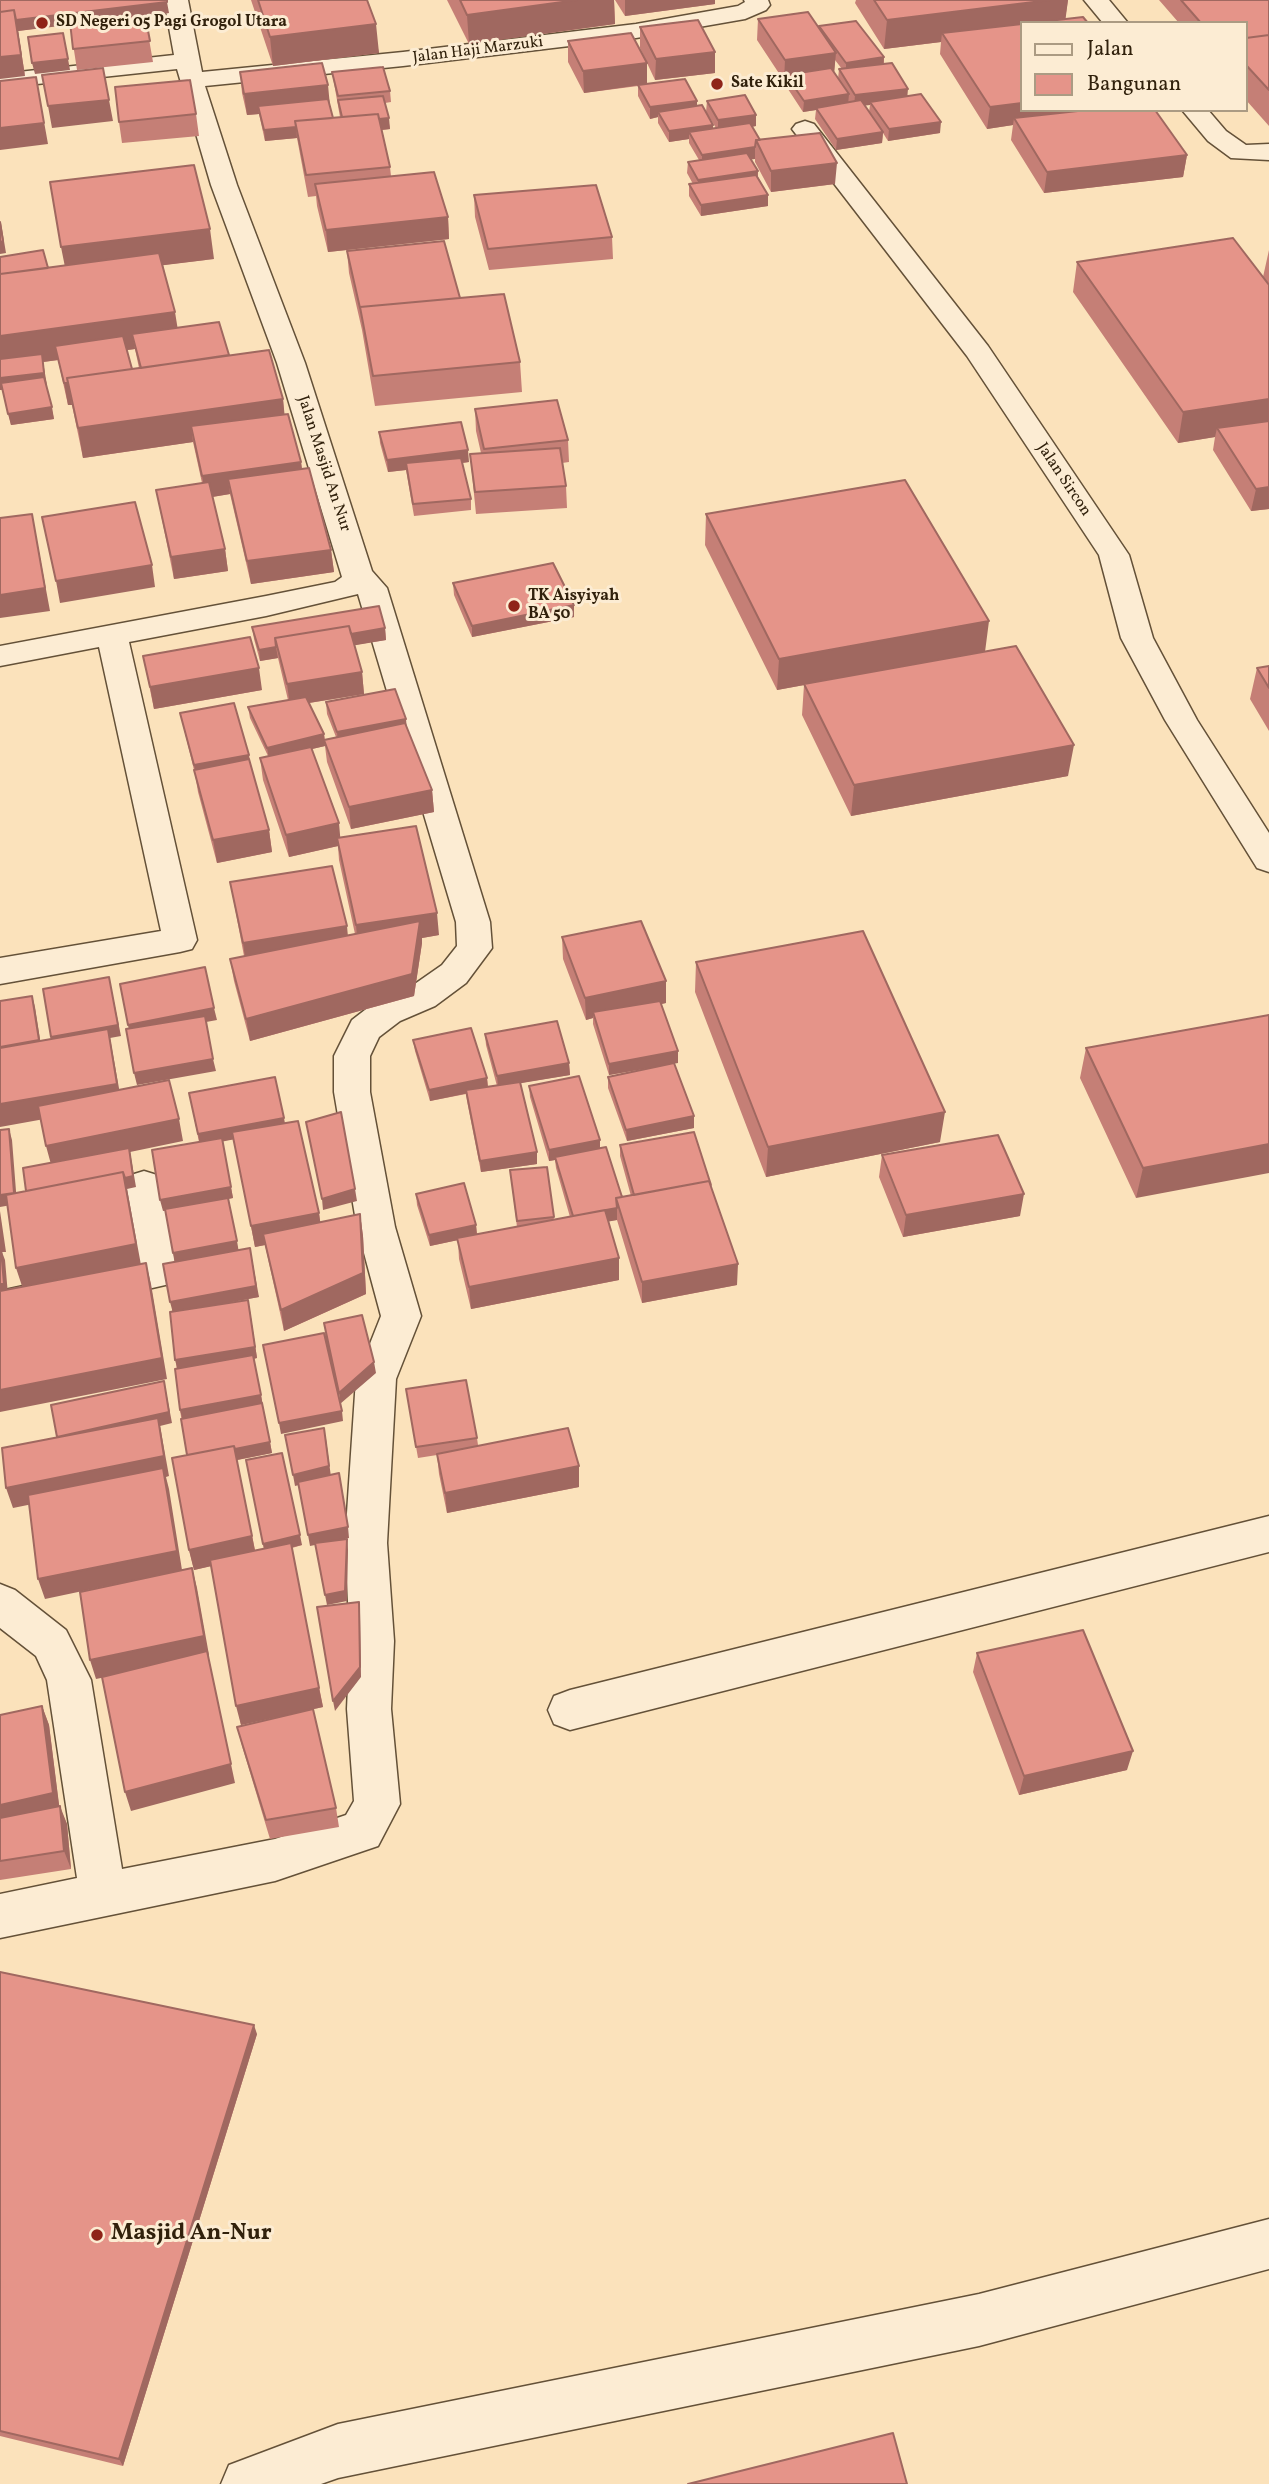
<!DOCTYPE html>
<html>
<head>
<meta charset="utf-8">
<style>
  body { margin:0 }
  #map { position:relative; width:1269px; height:2484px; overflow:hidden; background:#fbe2bb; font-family:Vollkorn,serif }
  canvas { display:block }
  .legend { position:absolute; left:1020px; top:21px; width:228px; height:91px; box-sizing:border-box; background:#fcecd3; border:2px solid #ab9b83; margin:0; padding:9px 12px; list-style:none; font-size:21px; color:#31210c }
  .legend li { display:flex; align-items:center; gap:14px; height:35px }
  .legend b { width:35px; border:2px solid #ab9b83 }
</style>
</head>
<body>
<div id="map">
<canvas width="1269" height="2484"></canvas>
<ul class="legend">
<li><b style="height:9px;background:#fcecd3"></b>Jalan</li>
<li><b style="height:19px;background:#e59489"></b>Bangunan</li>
</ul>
</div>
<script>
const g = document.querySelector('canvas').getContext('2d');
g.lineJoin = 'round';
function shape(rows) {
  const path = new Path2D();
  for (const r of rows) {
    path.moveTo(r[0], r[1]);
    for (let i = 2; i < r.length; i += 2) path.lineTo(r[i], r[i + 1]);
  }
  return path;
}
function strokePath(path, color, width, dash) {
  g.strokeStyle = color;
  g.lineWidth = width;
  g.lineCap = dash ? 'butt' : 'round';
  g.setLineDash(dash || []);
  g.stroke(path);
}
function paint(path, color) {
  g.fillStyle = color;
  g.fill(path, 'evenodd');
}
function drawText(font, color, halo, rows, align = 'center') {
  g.font = font + ' Vollkorn,serif';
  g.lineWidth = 6;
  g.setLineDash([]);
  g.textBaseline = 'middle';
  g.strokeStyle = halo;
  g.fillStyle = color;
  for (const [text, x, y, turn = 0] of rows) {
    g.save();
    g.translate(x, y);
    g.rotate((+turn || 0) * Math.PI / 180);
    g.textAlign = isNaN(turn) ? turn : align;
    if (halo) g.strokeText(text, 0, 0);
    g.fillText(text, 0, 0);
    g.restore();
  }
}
const street = shape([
  [164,0,188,0,202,72,403,52,636,24,738,6,745,2,744,0,768,0,770,5,766,10,745,19,636,38,403,66,205,86,237,185,305,363,372,571,387,588,490,922,492,948,466,983,435,1006,400,1021,379,1037,370,1056,370,1092,395,1227,421,1316,396,1379,387,1543,394,1641,391,1709,400,1804,378,1846,275,1881,0,1938,0,1894,77,1878,47,1680,36,1656,0,1628,0,1584,15,1590,66,1630,91,1680,122,1869,275,1839,346,1815,354,1801,347,1709,350,1641,345,1543,356,1379,381,1316,357,1227,334,1092,334,1056,352,1020,374,1003,409,988,442,965,457,946,456,922,358,594,266,616,129,642,197,940,192,949,180,952,0,984,0,958,161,931,99,647,0,666,0,646,266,596,335,582,342,577,277,363,211,185,177,69,0,88,0,74,174,55,164,0],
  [1084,0,1109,0,1128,23,1103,23,1084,0],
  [1182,110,1208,110,1226,131,1246,145,1269,144,1269,160,1231,158,1208,141,1182,110],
  [805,121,814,124,988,346,1129,555,1153,638,1197,720,1269,833,1269,872,1257,868,1165,720,1121,638,1099,555,967,356,792,129,796,124,805,121],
  [144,1171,157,1175,163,1185,179,1272,174,1283,0,1323,0,1291,139,1261,125,1185,131,1175,144,1171],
  [1269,1516,1269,1552,570,1730,554,1724,548,1710,554,1696,570,1690,1269,1516],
  [1269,2219,1269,2269,979,2346,338,2478,321,2484,221,2484,229,2465,338,2424,979,2294,1269,2219]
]);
const wall = shape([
  [0,0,169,13,145,16,153,62,77,70,70,24,18,31,25,76],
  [251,0,367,0,379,53,273,66],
  [447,0,614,0,615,24,469,44],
  [615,0,715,0,715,4,625,16],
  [856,0,1068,0,1065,19,1022,23,1187,155,1183,177,1044,193,1011,140,1013,125,987,129,940,54,941,42,884,49,855,3],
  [1159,0,1269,0,1269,126,1246,100,1246,23,1179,23],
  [758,19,819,29,819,26,884,57,884,64,908,96,940,133,888,141,883,133,882,143,836,150,815,119,816,110,803,112,786,86,786,80,784,81,757,40],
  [835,60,842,69,839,69,838,79,834,73],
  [864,105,870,105,869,112],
  [640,27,715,73,655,80,640,48],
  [568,41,647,84,697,101,697,106,713,129,716,128,706,112,707,101,756,115,756,126,752,127,760,140,835,184,771,192,755,162,755,159,750,159,758,171,758,177,768,195,768,206,701,216,689,196,689,184,693,184,687,173,688,162,699,160,689,143,689,139,669,142,658,123,658,117,650,119,638,96,638,86,584,93,568,62],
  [240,72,330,106,333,118,340,117,332,72,390,91,391,102,385,103,390,129,382,130,390,167,391,176,448,217,449,239,328,252,317,206,316,196,308,197,297,138,265,141,259,114,247,115,242,93],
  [196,114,199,136,122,143,119,122],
  [474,195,612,237,613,259,489,270,475,217],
  [1269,250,1269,509,1251,511,1213,450,1215,437,1178,443,1073,292,1077,262,1263,277],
  [347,251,460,298,520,362,522,392,375,406,362,330,349,273],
  [0,257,48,268,214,259,163,265,177,328,229,355,283,399,284,414,301,462,302,469,331,550,334,572,251,584,230,494,212,497,225,549,228,571,174,579,156,490,202,483,193,442,83,458,72,405,68,405,58,360,43,362,46,385,54,419,11,425,3,390,0,390],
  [135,349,139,368,132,369,127,350],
  [475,409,568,440,569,462,562,463,566,486,567,508,476,514,470,454,481,453,476,431],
  [379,432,469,462,462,463,471,499,471,510,414,516,406,470,388,472,380,443],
  [706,514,985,652,1068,776,851,816,802,715,804,685,777,690,705,545],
  [453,583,574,617,472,637,454,595],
  [252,627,385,628,386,640,354,645,362,672,364,694,309,703,324,734,325,740,336,737,327,714,326,702,406,719,406,725,432,790,434,812,351,829,327,762,325,746,312,749,340,837,439,935,422,938,422,943,414,996,250,1041,234,981,230,959,244,956,230,882,348,935,355,934,339,860,338,846,289,857,263,780,260,758,268,756,250,718,248,707,288,700,278,658,260,661,254,639],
  [143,656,262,690,154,709],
  [1269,666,1269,731,1250,699,1257,668],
  [180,713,249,755,250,763,269,830,272,852,217,863,198,792,195,774],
  [562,937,666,981,666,1003,661,1004,678,1063,674,1063,694,1128,627,1141,608,1088,608,1077,671,1064,609,1075,593,1024,593,1018,586,1020,563,959],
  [696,962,940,1142,766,1177,695,992],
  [1269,1015,1136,1198,1080,1078,1086,1048],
  [485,1034,569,1063,570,1075,520,1083,537,1164,481,1172,467,1101,466,1094,430,1101,415,1051,413,1040,487,1078,488,1087,497,1086,486,1045],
  [529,1086,600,1148,622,1197,631,1196,620,1156,620,1145,737,1285,642,1303,617,1220,608,1221,619,1258,619,1280,471,1309,459,1259,458,1240,430,1246,417,1205,416,1194,476,1225,477,1234,517,1227,510,1170,547,1167,554,1220,570,1217,556,1168,555,1160,549,1161,530,1097],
  [189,1093,285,1123,319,1213,320,1222,360,1214,363,1236,366,1294,284,1331,265,1245,255,1247,234,1139,222,1141,233,1198,228,1199,238,1250,259,1297,220,1304,250,1311,257,1358,254,1359,272,1453,237,1460,255,1550,264,1549,246,1460,302,1545,292,1548,323,1707,241,1725,211,1566,194,1570,189,1550,187,1455,180,1410,172,1312,175,1262,165,1211,163,1211,199,1142],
  [882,1155,1020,1216,903,1237,879,1177],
  [406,1389,477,1438,478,1445,579,1466,579,1487,447,1513,439,1474,437,1455,418,1458],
  [977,1653,1127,1770,1019,1795,973,1672],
  [42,1706,49,1725,59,1806,67,1824,71,1869,0,1880,0,1715],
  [237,1727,336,1808,339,1827,270,1839,242,1746],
  [0,1972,257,2034,123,2466,0,2436]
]);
const shadedWall = shape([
  [577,0,614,0,615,24,469,44,467,15],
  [625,0,715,0,715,4,625,16],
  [1050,0,1068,0,1065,23,1022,23,1022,32,942,33,941,42,884,49,887,20],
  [167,2,169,13,18,31,25,76,0,79,0,21],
  [376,24,379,53,273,66,270,37],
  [715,52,715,73,655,80,656,59],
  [836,53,834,74,786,75,786,80,784,81,785,60],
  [884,57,883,68,846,74,846,63],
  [68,59,70,70,35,74,32,63],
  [647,63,647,84,584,93,583,71],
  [36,77,48,144,0,150,0,128],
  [328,85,330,106,258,106,259,114,247,115,244,94],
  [908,89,907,100,870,102,870,105,854,107,855,95],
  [849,94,848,105,816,108,816,110,803,112,804,101],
  [109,100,113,121,52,128,48,106],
  [697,101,697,113,658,112,658,117,650,119,650,107],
  [1022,103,1022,110,1133,110,1014,118,1013,125,987,129,990,107],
  [756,115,756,126,718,131,718,120],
  [389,118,390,129,344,134,343,123],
  [941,122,940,133,888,141,889,129],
  [713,125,713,136,689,132,689,139,669,142,669,131],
  [296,127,297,138,265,141,264,130],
  [883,132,882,143,836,150,837,139],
  [755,147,755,159,702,166,702,155],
  [1187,155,1183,177,1044,193,1047,172],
  [837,163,835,184,771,192,771,171],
  [758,171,757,182,698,191,698,180],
  [768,195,768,206,701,216,701,205],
  [448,217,449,239,328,252,326,230],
  [1,223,6,253,0,254,0,242],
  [210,229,214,259,67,277,61,247],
  [175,312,180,343,132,334,135,349,58,359,55,346,58,360,43,362,47,385,0,390,0,336],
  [64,383,68,383,72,405,68,405],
  [283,399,286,429,191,426,193,442,83,458,78,428],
  [1269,399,1269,428,1217,428,1215,437,1178,443,1183,412],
  [52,407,54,419,11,425,8,414],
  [468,450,469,462,407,470,406,463,406,470,388,472,387,460],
  [301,462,304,485,228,479,230,494,206,498,202,476],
  [1269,487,1269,509,1251,511,1256,489],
  [32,514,50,611,0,618,0,595],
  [225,549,228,571,174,579,171,557],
  [331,550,334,572,251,584,247,561],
  [152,565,155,587,60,603,56,581],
  [574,605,574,617,472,637,472,626],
  [989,621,985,652,777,690,779,659],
  [385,628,386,640,280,658,277,647],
  [276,647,278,658,260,661,259,650],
  [259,668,262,690,154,709,150,687],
  [362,672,364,694,290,706,287,684],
  [406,719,407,731,338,744,337,732],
  [324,734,325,746,269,759,267,748],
  [1074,745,1068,776,851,816,854,785],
  [249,755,250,767,196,777,194,765],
  [432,790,434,812,351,829,349,807],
  [339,823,341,846,337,838,338,846,289,857,286,835],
  [269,830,272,852,217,863,213,840],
  [437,913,439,935,422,938,422,943,414,996,250,1041,246,1019,358,947,356,925],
  [347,926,349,948,246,965,243,943],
  [109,977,121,1036,110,1038,122,1105,0,1127,0,1104,54,1049,51,1037],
  [666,981,666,1003,595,1018,593,1012,593,1018,586,1020,585,998],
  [32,996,35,1007,42,1052,0,1059],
  [214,1008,217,1020,130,1036,128,1025],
  [678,1051,678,1063,609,1075,609,1064],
  [213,1059,216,1071,137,1085,134,1073],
  [569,1063,570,1075,498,1087,497,1076],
  [487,1078,488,1089,430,1101,429,1090],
  [945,1112,940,1142,766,1177,768,1147],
  [694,1116,694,1128,627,1141,626,1130],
  [284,1118,286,1129,200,1146,198,1134],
  [179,1119,183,1141,130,1152,136,1187,127,1189,141,1265,23,1289,16,1268,52,1168,46,1146],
  [9,1129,12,1140,17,1204,0,1207,0,1195],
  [600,1140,600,1152,555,1157,555,1160,549,1161,549,1150],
  [1269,1144,1269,1173,1136,1198,1143,1168],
  [537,1152,537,1164,481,1172,480,1161],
  [231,1187,233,1198,163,1211,160,1200],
  [355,1189,357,1201,323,1210,322,1199],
  [1024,1194,1020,1216,903,1237,906,1215],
  [617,1208,617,1220,574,1228,573,1217],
  [0,1211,6,1252,2,1252,5,1260,8,1295,0,1296],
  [319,1213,322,1234,263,1234,265,1245,255,1247,251,1226],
  [360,1214,363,1236,366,1294,284,1331,281,1310],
  [476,1225,477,1236,430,1246,429,1235],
  [237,1241,239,1253,175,1265,173,1253],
  [250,1248,259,1297,173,1313,170,1302],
  [619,1258,619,1280,471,1309,469,1287],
  [146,1263,151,1284,167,1379,0,1412,0,1390],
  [738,1264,737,1285,642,1303,642,1282],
  [250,1311,257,1358,178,1371,175,1360],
  [374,1362,376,1373,340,1404,339,1393],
  [164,1381,172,1423,160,1426,169,1476,166,1477,169,1489,182,1570,45,1599,38,1579,165,1477,13,1508,6,1488,60,1448,57,1437],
  [261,1395,263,1406,183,1421,180,1410],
  [342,1411,343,1421,281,1434,279,1423],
  [326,1439,331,1477,295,1486,293,1475],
  [270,1442,272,1453,237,1460,256,1556,194,1570,189,1550,187,1459],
  [579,1466,579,1487,447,1513,445,1493],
  [348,1527,349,1538,310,1546,308,1535],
  [300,1535,302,1545,265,1554,263,1544],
  [347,1539,348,1550,347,1601,327,1605,325,1595],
  [192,1568,197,1588,209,1655,208,1656,235,1783,131,1811,125,1792,208,1656,96,1679,90,1660],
  [359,1602,360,1613,361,1677,335,1711,333,1701],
  [319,1688,323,1707,241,1725,236,1706],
  [42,1706,49,1725,60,1812,0,1825,0,1805],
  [1133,1751,1127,1770,1019,1795,1024,1776],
  [60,1806,67,1824,71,1869,64,1851],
  [254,2025,257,2034,123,2466,119,2459]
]);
const building = shape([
  [0,0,167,0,167,2,16,20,14,10,0,12,0,0],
  [258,0,367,0,376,24,270,37,258,0],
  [460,0,577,0,467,15,460,0],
  [874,0,1050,0,887,20,874,0],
  [1181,0,1269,0,1269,35,1246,38,1246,23,1201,23,1181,0],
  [14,10,21,55,0,57,0,12,14,10],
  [808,12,836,53,785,60,758,19,808,12],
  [145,15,150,41,73,49,70,22,145,15],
  [1083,17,1088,23,1031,23,1083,17],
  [698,20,715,52,656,59,640,27,698,20],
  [856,21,884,57,846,63,819,26,856,21],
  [1022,24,1022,103,990,107,942,33,1022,24],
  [63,33,68,59,32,63,28,37,63,33],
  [631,33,647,63,583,71,568,41,631,33],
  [1269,35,1269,90,1246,65,1246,38,1269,35],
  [322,63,328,85,244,94,240,72,322,63],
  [892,63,908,89,855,95,839,69,892,63],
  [383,67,390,91,338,96,332,72,383,67],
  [103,68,109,100,48,106,42,75,103,68],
  [831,68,849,94,804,101,786,75,831,68],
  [36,77,44,123,0,128,0,81,36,77],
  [685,79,697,101,650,107,638,85,685,79],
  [190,80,196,114,119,122,115,87,190,80],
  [921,94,941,122,889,129,870,102,921,94],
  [745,95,756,115,718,120,707,101,745,95],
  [383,96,389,118,379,119,378,114,342,117,338,100,383,96],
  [328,99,333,118,295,121,296,127,264,130,258,106,328,99],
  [861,100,883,132,837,139,816,108,861,100],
  [702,105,713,125,669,131,658,112,702,105],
  [1087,110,1155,110,1187,155,1047,172,1014,118,1087,110],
  [378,114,390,167,306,175,295,121,378,114],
  [750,123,760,140,756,140,755,147,702,155,689,132,750,123],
  [820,133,837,163,771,171,756,140,820,133],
  [747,153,758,171,698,180,688,162,747,153],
  [194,165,210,229,61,247,50,182,194,165],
  [434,172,448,217,326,230,315,184,434,172],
  [756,175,768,195,701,205,689,184,756,175],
  [596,185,612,237,488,249,474,195,596,185],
  [0,222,3,241,0,242,0,222],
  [1233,238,1269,285,1269,399,1183,412,1077,262,1233,238],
  [444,241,460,298,360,307,360,308,347,251,444,241],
  [43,250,48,268,0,274,0,257,43,250],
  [159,253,175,312,0,336,0,274,159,253],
  [504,294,520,362,373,376,360,307,504,294],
  [219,322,229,355,141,368,132,334,219,322],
  [123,336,132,369,67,378,68,383,64,383,55,346,123,336],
  [269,350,283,399,78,428,67,378,269,350],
  [42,354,44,373,0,378,0,359,42,354],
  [44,377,52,407,8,414,1,383,44,377],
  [557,400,568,440,484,449,475,409,557,400],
  [288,414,301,462,202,476,191,426,288,414],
  [1269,421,1269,487,1256,489,1217,428,1269,421],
  [461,422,468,450,387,460,379,432,461,422],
  [560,448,566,486,475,492,470,454,560,448],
  [461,458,471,499,413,504,406,463,461,458],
  [309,468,331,550,247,561,228,479,309,468],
  [905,480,989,621,779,659,706,514,905,480],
  [209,482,225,549,171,557,156,490,209,482],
  [135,502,152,565,56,581,42,517,135,502],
  [32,514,45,588,0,595,0,518,32,514],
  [553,563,574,605,472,626,453,583,553,563],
  [379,606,385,628,351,634,349,626,275,638,276,647,259,650,252,627,379,606],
  [349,626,362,672,287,684,275,638,349,626],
  [250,637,259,668,150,687,143,656,250,637],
  [1016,646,1074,745,854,785,804,684,1016,646],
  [1269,666,1269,688,1257,668,1269,666],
  [395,689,406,719,337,732,326,702,395,689],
  [306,697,324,734,267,748,248,707,306,697],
  [234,703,249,755,194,765,180,713,234,703],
  [405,723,432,790,349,807,324,740,405,723],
  [311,747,339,823,286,835,260,758,311,747],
  [249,759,269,830,213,840,194,770,249,759],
  [416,826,437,913,356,925,337,838,416,826],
  [332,866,347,926,243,943,230,882,332,866],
  [420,921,412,974,246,1019,230,959,420,921],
  [641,921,666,981,585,998,562,937,641,921],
  [863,931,945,1112,768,1147,696,962,863,931],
  [205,967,214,1008,128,1025,120,984,205,967],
  [109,977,118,1025,51,1037,43,989,109,977],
  [32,996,39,1040,0,1047,0,1001,32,996],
  [660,1001,678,1051,609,1064,593,1012,660,1001],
  [1269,1015,1269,1144,1143,1168,1086,1048,1269,1015],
  [205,1016,213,1059,134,1073,126,1029,205,1016],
  [557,1021,569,1063,497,1076,485,1034,557,1021],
  [471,1028,487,1078,429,1090,413,1040,471,1028],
  [108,1029,117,1084,0,1104,0,1048,108,1029],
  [674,1063,694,1116,626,1130,608,1077,674,1063],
  [579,1076,600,1140,549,1150,529,1086,579,1076],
  [275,1077,284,1118,198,1134,189,1093,275,1077],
  [169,1080,179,1119,46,1146,38,1106,169,1080],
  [520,1082,537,1152,480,1161,466,1090,520,1082],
  [341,1112,355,1189,322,1199,306,1122,341,1112],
  [298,1121,319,1213,251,1226,232,1132,298,1121],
  [9,1129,14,1193,0,1195,0,1130,9,1129],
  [694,1132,711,1185,709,1181,634,1195,620,1145,694,1132],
  [998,1135,1024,1194,906,1215,882,1155,998,1135],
  [222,1138,231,1187,160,1200,152,1150,222,1138],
  [606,1147,622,1197,616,1198,617,1208,573,1216,555,1157,606,1147],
  [129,1148,133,1176,125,1178,123,1172,26,1191,23,1168,129,1148],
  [547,1167,554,1217,517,1221,510,1170,547,1167],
  [123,1172,136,1244,16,1268,6,1195,123,1172],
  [709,1181,738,1264,642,1282,616,1198,709,1181],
  [464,1183,476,1225,429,1235,416,1194,464,1183],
  [228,1198,237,1241,173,1253,165,1209,228,1198],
  [605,1210,619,1258,469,1287,457,1238,605,1210],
  [360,1214,363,1273,281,1310,263,1234,360,1214],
  [0,1222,2,1241,0,1241,0,1222],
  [250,1248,256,1286,170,1302,163,1264,250,1248],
  [0,1249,1,1249,4,1284,0,1284,0,1249],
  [146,1263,162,1358,0,1390,0,1291,146,1263],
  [248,1300,255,1347,175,1360,170,1312,248,1300],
  [362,1315,374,1362,339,1393,324,1323,362,1315],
  [324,1333,342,1411,279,1423,263,1345,324,1333],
  [253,1355,261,1395,180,1410,175,1369,253,1355],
  [466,1380,477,1438,416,1447,406,1389,466,1380],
  [164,1381,169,1412,57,1437,51,1405,164,1381],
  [262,1403,270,1442,235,1449,234,1446,187,1455,181,1419,262,1403],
  [158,1418,164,1456,6,1488,2,1448,158,1418],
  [324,1428,329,1466,293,1475,285,1435,324,1428],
  [568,1428,579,1466,445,1493,437,1454,568,1428],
  [234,1446,252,1536,189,1550,172,1458,234,1446],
  [282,1453,300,1535,263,1544,246,1460,282,1453],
  [163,1468,177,1551,38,1579,28,1495,163,1468],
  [339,1473,348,1527,308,1535,298,1482,339,1473],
  [347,1539,345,1591,325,1595,315,1543,347,1539],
  [291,1543,319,1688,236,1706,210,1560,291,1543],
  [192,1568,204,1636,90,1660,80,1592,192,1568],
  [359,1602,360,1667,333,1701,317,1607,359,1602],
  [1083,1630,1133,1751,1024,1776,977,1653,1083,1630],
  [207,1651,231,1764,125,1792,102,1677,207,1651],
  [42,1706,53,1793,0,1805,0,1715,42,1706],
  [313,1709,336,1808,266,1820,237,1727,313,1709],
  [60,1806,64,1851,0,1861,0,1818,60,1806],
  [0,1972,254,2025,119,2459,0,2431,0,1972],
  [893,2433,907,2484,688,2484,893,2433]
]);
const markers = [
  [42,23,7,"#8f2418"],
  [717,84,7,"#8f2418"],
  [514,606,7,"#8f2418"],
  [97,2235,7,"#8f2418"]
];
const farPoinames = [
  ["SD Negeri 05 Pagi Grogol Utara",56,23],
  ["Sate Kikil",731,84],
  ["TK Aisyiyah",528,597],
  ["BA 50",528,615]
];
const farStreetnames = [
  ["Jalan Haji Marzuki",478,51,-7],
  ["Jalan Masjid An Nur",323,464,72],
  ["Jalan Sircon",1063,480,56]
];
const nearPoinames = [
  ["Masjid An-Nur",111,2235]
];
strokePath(street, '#645138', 3);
paint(street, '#fcecd3');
paint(wall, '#c57f76');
paint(shadedWall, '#a06860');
paint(building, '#e59489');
strokePath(building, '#a06860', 2);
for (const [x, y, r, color] of markers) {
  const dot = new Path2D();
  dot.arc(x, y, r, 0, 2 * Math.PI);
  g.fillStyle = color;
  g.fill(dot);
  strokePath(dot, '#fcecd3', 2.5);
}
drawText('bold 16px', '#31210c', '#fcecd3', farPoinames, 'left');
drawText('16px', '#31210c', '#fcecd3', farStreetnames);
drawText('bold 23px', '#31210c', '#fcecd3', nearPoinames, 'left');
</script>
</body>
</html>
